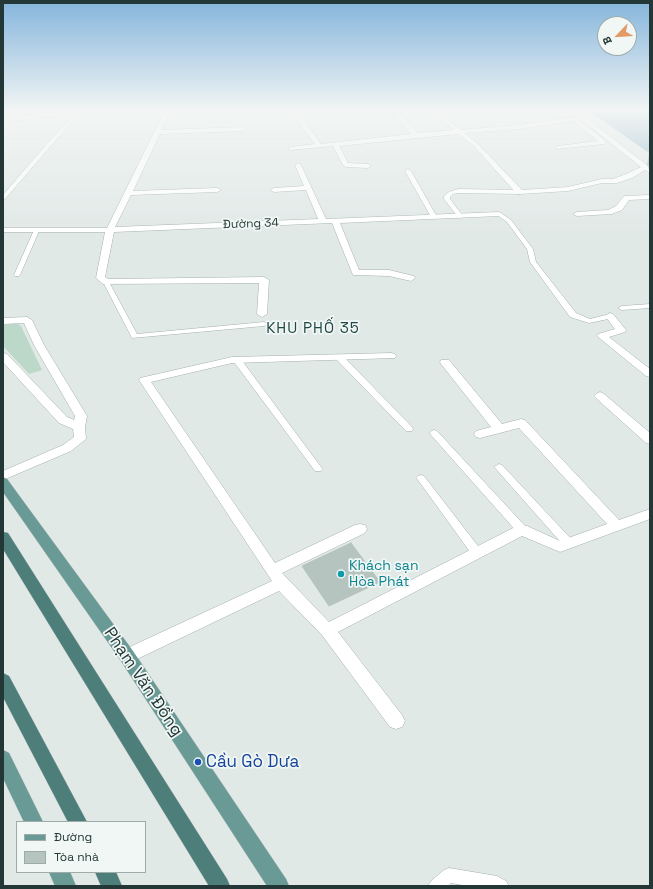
<!DOCTYPE html>
<html>
<head>
<meta charset="utf-8">
<style>
  body { margin:0 }
  #map { position:relative; width:653px; height:889px; overflow:hidden; background:#e1e9e7; font-family:"Space Grotesk",sans-serif }
  canvas { display:block }
  .frame { position:absolute; inset:0; border:4px solid #233836; pointer-events:none }
  .legend { position:absolute; left:16px; top:821px; width:130px; height:52px; box-sizing:border-box; background:#f0f7f5; border:1px solid #9eaba9; margin:0; padding:5px 7px; list-style:none; font-size:12px; color:#233836 }
  .legend li { display:flex; align-items:center; gap:8px; height:20px }
  .legend b { width:20px; border:1px solid #9eaba9 }
  .north { position:absolute; left:597px; top:16px; width:40px; height:40px; box-sizing:border-box; background:#f0f7f5; border:1px solid #9eaba9; border-radius:50%; rotate:245deg; font-size:11px; font-weight:700; line-height:16px; text-align:center; color:#233836 }
  .north::after { content:''; display:block; margin:auto; width:14px; height:18px; background:#e29a66; clip-path:polygon(50% 0,100% 100%,50% 72%,0 100%) }
</style>
</head>
<body>
<div id="map">
<canvas width="653" height="889"></canvas>
<div class="frame"></div>
<ul class="legend">
<li><b style="height:5px;background:#6a9a96"></b>Đường</li>
<li><b style="height:11px;background:#b6c4c0"></b>Tòa nhà</li>
</ul>
<div class="north">B</div>
</div>
<script>
const g = document.querySelector('canvas').getContext('2d');
g.lineJoin = 'round';
function paint(path, color) {
  g.fillStyle = color;
  g.fill(path, 'evenodd');
}
function shape(rows) {
  const path = new Path2D();
  for (const r of rows) {
    path.moveTo(r[0], r[1]);
    for (let i = 2; i < r.length; i += 2) path.lineTo(r[i], r[i + 1]);
  }
  return path;
}
function strokePath(path, color, width, dash) {
  g.strokeStyle = color;
  g.lineWidth = width;
  g.lineCap = dash ? 'butt' : 'round';
  g.setLineDash(dash || []);
  g.stroke(path);
}
function drawText(font, color, halo, rows, align = 'center') {
  g.font = font + ' "Space Grotesk",sans-serif';
  g.lineWidth = 3.5;
  g.setLineDash([]);
  g.textBaseline = 'middle';
  g.strokeStyle = halo;
  g.fillStyle = color;
  for (const [text, x, y, turn = 0] of rows) {
    g.save();
    g.translate(x, y);
    g.rotate((+turn || 0) * Math.PI / 180);
    g.textAlign = isNaN(turn) ? turn : align;
    if (halo) g.strokeText(text, 0, 0);
    g.fillText(text, 0, 0);
    g.restore();
  }
}
const green = shape([
  [11,324,18,324,21,326,42,370,29,374,3,346,3,325]
]);
const water = shape([
  [588,110,650,110,650,167,647,165,649,153]
]);
const ferry = shape([
  [639,110,650,118]
]);
const building = shape([
  [351,543,380,582,329,606,302,566,351,543]
]);
const service = shape([
  [79,110,84,110,55,141,5,199,3,200,3,195,51,139,79,110],
  [408,169,411,171,437,217,436,218,431,217,405,171,408,169],
  [458,189,520,190,523,192,520,194,458,193,453,194,450,197,450,199,463,216,460,218,458,217,444,199,444,196,449,192,458,189],
  [497,213,501,213,511,220,533,249,536,262,576,313,590,319,610,314,614,316,613,318,589,323,570,317,530,262,527,249,507,222,497,215,497,213],
  [34,230,39,231,20,275,19,276,15,276,14,275,34,230],
  [106,280,109,282,137,334,264,322,268,324,264,326,132,338,103,282,106,280],
  [650,304,650,308,622,310,618,308,622,306,650,304],
  [336,355,342,355,412,427,413,429,412,431,406,431,336,359,335,357,336,355],
  [234,358,240,358,321,467,323,469,321,471,315,471,234,362,233,360,234,358],
  [434,430,437,431,526,527,527,530,526,533,522,534,518,533,431,435,430,433,431,431,434,430],
  [499,464,502,465,573,541,574,544,573,547,569,548,565,547,496,469,494,467,499,464],
  [421,475,424,476,481,550,482,553,481,556,477,557,473,556,418,480,416,478,418,476,421,475],
  [449,868,497,876,506,881,509,886,468,886,451,883,448,886,428,886,431,881,444,870,449,868]
]);
const minor = shape([
  [165,110,171,110,161,130,243,127,246,129,243,131,160,134,133,191,217,188,221,190,217,192,131,195,115,227,318,219,306,190,274,192,270,190,274,188,304,186,295,165,298,163,301,165,326,219,499,212,503,214,499,216,340,223,359,270,389,270,414,276,415,278,411,281,389,276,353,275,332,223,114,232,105,277,108,279,264,277,269,280,267,314,262,317,257,314,259,283,103,284,96,278,105,232,3,232,3,228,107,228,165,110],
  [295,110,302,110,298,113,321,144,411,134,391,110,397,110,418,133,454,130,436,115,435,114,438,112,461,130,518,125,575,117,607,142,604,144,556,149,556,147,558,146,598,141,574,121,518,129,465,133,478,144,522,190,568,187,602,179,613,179,626,174,641,167,569,110,576,110,648,166,650,173,645,170,632,178,617,183,602,183,568,191,520,194,517,194,474,146,458,134,339,146,348,163,368,164,371,166,368,168,346,167,343,165,333,146,289,150,289,148,291,147,315,144,292,113,295,110],
  [650,195,650,199,629,200,622,210,612,214,577,216,573,214,577,212,608,210,616,206,624,196,650,195],
  [610,313,613,314,626,330,625,332,609,337,650,369,650,377,646,376,597,336,598,334,615,329,605,316,610,313],
  [27,317,32,320,44,345,87,416,85,427,86,439,71,451,3,480,3,471,63,445,74,437,73,429,59,423,3,362,3,353,7,354,67,417,74,420,75,416,34,345,24,323,3,324,3,318,27,317],
  [391,353,395,354,396,356,395,358,232,363,151,382,275,563,355,525,360,524,365,525,367,529,365,533,282,573,329,622,517,526,522,525,527,526,560,541,607,524,519,428,480,438,476,437,474,434,476,431,491,427,441,364,440,362,441,360,449,360,502,424,521,419,525,420,619,520,650,509,650,519,560,552,522,536,338,632,402,715,405,721,402,727,396,729,390,727,322,635,279,591,133,661,127,663,121,661,119,656,121,651,272,581,139,380,140,378,232,357,391,353],
  [600,392,604,394,650,433,650,444,646,443,596,398,594,396,596,394,600,392]
]);
const secondary = shape([
  [78,110,100,110,3,122,3,118,78,110]
]);
const primary = shape([
  [3,477,7,479,133,651,286,879,289,886,267,886,121,661,3,492,3,477],
  [3,750,9,753,43,822,24,822,3,778,3,750],
  [49,872,70,872,76,886,55,886,49,872]
]);
const trunk = shape([
  [3,532,8,533,227,879,230,886,209,886,3,549,3,532],
  [3,673,9,676,87,822,68,822,3,697,3,673],
  [95,872,116,872,122,886,101,886,95,872]
]);
const markers = [
  [341,574,4,"#0f9aa8"],
  [198,762,4,"#1a4fb4"]
];
const farStreetnames = [
  ["Đường 34",251,224,-2]
];
const cultureNames = [
  ["Khách sạn",349,566],
  ["Hòa Phát",349,582]
];
const neighbourhoodNames = [
  ["KHU PHỐ 35",313,329]
];
const nearStreetnames = [
  ["Phạm Văn Đồng",143,682,56]
];
const nearTransitnames = [
  ["Cầu Gò Dưa",206,762]
];
paint(green, '#bcd8c8');
paint(water, '#8eb6c9');
strokePath(ferry, '#24546d', 1, [3, 2]);
paint(building, '#b6c4c0');
strokePath(building, '#b4c2bf', 1);
strokePath(service, '#a4b0ae', 1);
strokePath(minor, '#a4b0ae', 1);
strokePath(secondary, '#a1b4b0', 1);
strokePath(primary, '#bdc3c3', 1);
strokePath(trunk, '#bdc3c3', 1);
paint(service, '#fff');
paint(minor, '#fff');
paint(secondary, '#fff');
paint(primary, '#6a9a96');
paint(trunk, '#4e7e7a');
const sky = g.createLinearGradient(0, 0, 0, 235);
sky.addColorStop(0, '#84b5dc');
sky.addColorStop(0.47, '#f2f5f4');
sky.addColorStop(1, '#f2f5f400');
g.fillStyle = sky;
g.fillRect(0, 0, 653, 235);
for (const [x, y, r, color] of markers) {
  const dot = new Path2D();
  dot.arc(x, y, r, 0, 2 * Math.PI);
  g.fillStyle = color;
  g.fill(dot);
  strokePath(dot, '#f0f7f5', 1.5);
}
drawText('12px', '#233836', '#f0f7f5', farStreetnames);
drawText('14px', '#0d838f', '#f0f7f5', cultureNames, 'left');
g.letterSpacing = '1px';
drawText('15px', '#214845', '#f0f7f5', neighbourhoodNames);
g.letterSpacing = '0px';
drawText('17px', '#233836', '#f0f7f5', nearStreetnames);
drawText('17px', '#164399', '#f0f7f5', nearTransitnames, 'left');
</script>
</body>
</html>
